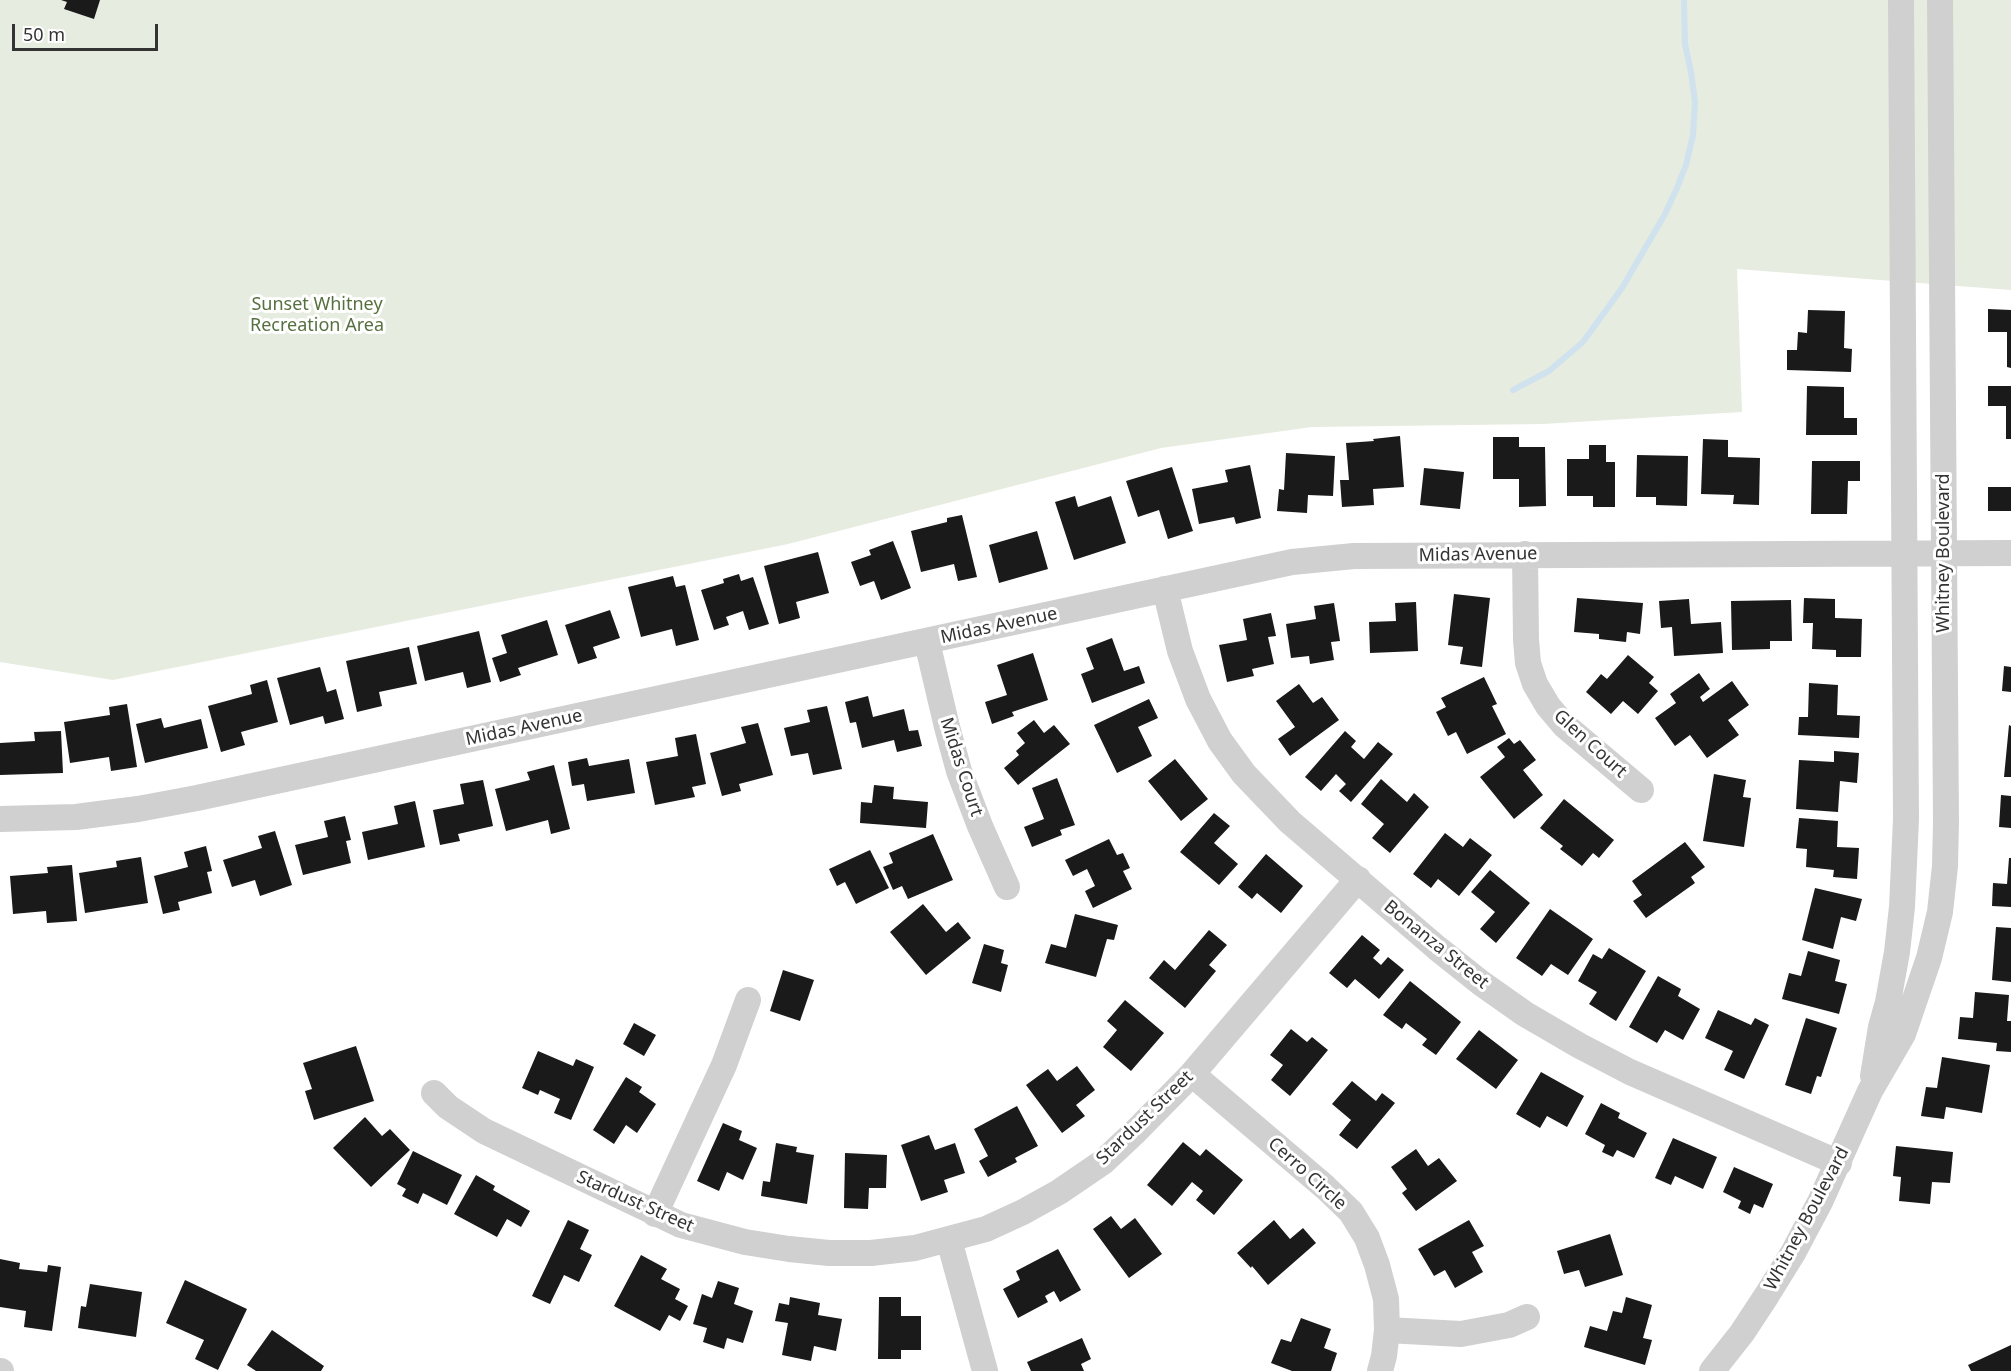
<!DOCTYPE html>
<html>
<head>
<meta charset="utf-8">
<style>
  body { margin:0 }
  #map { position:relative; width:2011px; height:1371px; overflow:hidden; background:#fff; font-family:"Noto Sans",sans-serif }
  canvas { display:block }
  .scale { position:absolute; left:12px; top:24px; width:146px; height:27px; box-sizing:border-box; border:3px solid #333; border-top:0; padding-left:8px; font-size:18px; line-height:21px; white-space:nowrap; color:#333; -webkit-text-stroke:4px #fff; paint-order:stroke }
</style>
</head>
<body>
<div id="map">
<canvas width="2011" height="1371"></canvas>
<div class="scale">50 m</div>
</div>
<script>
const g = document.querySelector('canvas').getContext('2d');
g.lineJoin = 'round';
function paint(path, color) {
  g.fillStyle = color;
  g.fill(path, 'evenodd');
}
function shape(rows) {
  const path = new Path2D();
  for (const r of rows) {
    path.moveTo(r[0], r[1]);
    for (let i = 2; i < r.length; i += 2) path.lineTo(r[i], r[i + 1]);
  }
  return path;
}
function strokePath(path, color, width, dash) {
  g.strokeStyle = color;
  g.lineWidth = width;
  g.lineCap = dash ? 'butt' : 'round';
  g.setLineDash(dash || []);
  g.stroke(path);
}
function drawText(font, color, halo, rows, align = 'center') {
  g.font = font + ' "Noto Sans",sans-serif';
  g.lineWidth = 6;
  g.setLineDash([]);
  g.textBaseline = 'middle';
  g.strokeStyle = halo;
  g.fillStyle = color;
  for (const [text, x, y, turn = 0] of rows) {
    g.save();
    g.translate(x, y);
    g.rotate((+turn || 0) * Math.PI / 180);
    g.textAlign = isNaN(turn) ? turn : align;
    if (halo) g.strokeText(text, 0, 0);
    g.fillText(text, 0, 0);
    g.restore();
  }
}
const green = shape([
  [0,0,2011,0,2011,290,1737,269,1742,412,1543,424,1312,427,1161,448,788,544,113,680,0,662]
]);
const stream = shape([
  [1513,390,1549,371,1583,342,1622,288,1665,214,1677,188,1686,165,1693,135,1695,102,1691,72,1685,44,1684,0]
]);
const building = shape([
  [61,0,100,0,94,19,64,9,67,2],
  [1988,309,2011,310,2011,368,2007,367,2007,332,1988,332],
  [1808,310,1845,311,1844,348,1852,349,1851,372,1787,370,1787,350,1797,350,1798,332,1807,333],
  [1807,386,1844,387,1844,418,1857,418,1857,435,1806,435],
  [1988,386,2011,386,2011,439,2006,439,2006,406,1988,406],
  [1400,436,1404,487,1373,489,1374,505,1342,507,1340,480,1349,480,1346,443,1374,441,1373,439],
  [1493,437,1519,437,1519,447,1545,447,1546,506,1519,507,1519,479,1493,479],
  [1703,439,1728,440,1728,457,1760,458,1759,505,1733,504,1734,495,1701,494],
  [1589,445,1606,445,1606,462,1615,462,1615,507,1593,507,1593,496,1567,496,1567,459,1589,459],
  [1286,453,1335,456,1333,496,1308,495,1307,513,1277,511,1279,489,1284,490],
  [1637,455,1688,456,1687,506,1656,505,1656,497,1636,497],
  [1812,461,1860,461,1860,481,1848,481,1847,514,1811,514],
  [1250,465,1261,518,1236,524,1234,517,1199,524,1192,489,1228,482,1225,470],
  [1172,467,1193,531,1168,539,1159,510,1138,517,1126,481],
  [1424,468,1464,472,1460,509,1420,505],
  [1988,487,2011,487,2011,511,1988,511],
  [1075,496,1078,507,1111,496,1126,543,1074,560,1055,502],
  [962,515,977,577,958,581,954,564,921,572,911,531,947,522,947,518],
  [1037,531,1048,569,999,583,989,545],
  [893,541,911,588,881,600,874,581,860,586,851,562,871,555,869,550],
  [818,552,829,593,796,602,800,618,779,624,764,566],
  [739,574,741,581,753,577,769,624,749,630,743,611,726,617,729,625,714,630,701,590,724,583,723,579],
  [673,576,676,587,685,585,699,640,676,646,672,629,641,637,628,587],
  [1454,594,1490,598,1482,667,1460,664,1463,647,1448,645],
  [1577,598,1643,603,1640,634,1627,632,1626,642,1599,639,1599,634,1574,632],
  [1804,598,1835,599,1835,618,1862,619,1861,657,1836,657,1836,650,1812,649,1813,623,1803,623],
  [1689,599,1691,624,1721,622,1723,653,1674,656,1672,627,1661,628,1659,601],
  [1791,600,1792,641,1770,641,1770,649,1732,650,1731,601],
  [1416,602,1418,651,1370,653,1369,622,1396,621,1395,603],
  [1334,603,1340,641,1331,642,1334,660,1310,664,1309,656,1291,658,1286,624,1316,619,1314,606],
  [610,610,620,638,593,647,597,658,578,664,565,625],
  [1271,613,1276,636,1268,637,1274,664,1252,669,1254,676,1227,682,1219,645,1247,640,1243,619],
  [547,620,558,655,518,668,521,675,500,682,492,658,507,653,501,635],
  [479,631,491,682,467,688,463,672,425,681,417,646],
  [1112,638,1124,671,1139,666,1145,683,1092,703,1081,674,1094,669,1086,648],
  [409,647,417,684,379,692,382,706,357,712,346,661],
  [1033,653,1048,700,1012,712,1014,716,992,724,985,702,1007,695,997,665],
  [1628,655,1654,677,1649,683,1658,691,1638,714,1623,701,1611,714,1586,692,1601,674,1607,679],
  [2004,666,2011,667,2011,692,2002,691],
  [320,667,327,692,336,689,344,719,325,724,323,716,290,725,277,678],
  [1699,673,1710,689,1700,697,1703,702,1732,681,1749,705,1728,720,1739,735,1707,758,1690,735,1675,746,1655,718,1676,703,1670,694],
  [1484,677,1497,704,1492,706,1506,734,1467,754,1456,732,1448,736,1436,712,1446,707,1441,698],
  [267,680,278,722,241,732,245,745,221,752,208,706,252,694,250,685],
  [1809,683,1838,685,1837,715,1860,716,1859,738,1798,735,1799,717,1808,717],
  [1299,684,1313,703,1322,697,1339,720,1290,756,1278,739,1295,727,1276,701],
  [868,696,873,717,904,709,909,731,918,730,922,746,897,752,894,740,862,748,856,722,850,723,845,702],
  [1149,699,1158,718,1138,727,1152,756,1117,773,1094,725],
  [127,704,137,767,111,771,109,757,70,763,64,722,110,715,109,707],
  [827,706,842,769,813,775,808,753,791,756,784,728,810,722,807,710],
  [161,718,164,728,201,719,208,748,145,763,136,724],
  [1034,720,1044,733,1054,725,1070,744,1018,785,1004,768,1019,755,1016,751,1025,743,1017,733],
  [758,723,773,775,739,784,741,791,722,796,710,753,746,743,741,727],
  [2009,725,2011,726,2011,777,2004,777],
  [61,731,63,773,0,775,0,743,35,741,34,732],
  [1345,731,1356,741,1351,747,1364,759,1378,742,1393,754,1351,802,1339,791,1346,784,1336,774,1321,791,1305,777],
  [696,734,706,784,692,787,695,797,655,805,646,762,678,756,675,738],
  [1509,738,1514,744,1520,740,1536,760,1523,770,1543,795,1514,819,1480,777,1505,757,1497,747],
  [1834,751,1859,753,1857,783,1840,781,1838,812,1796,809,1799,760,1834,762],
  [587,758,589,766,629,759,635,793,587,801,584,784,572,786,568,762],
  [1175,759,1208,799,1181,821,1148,781],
  [554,765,570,829,551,834,548,820,506,831,495,789,530,780,527,772],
  [1714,774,1746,780,1743,797,1751,798,1744,847,1703,841],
  [1057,778,1075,825,1060,830,1062,835,1032,847,1024,827,1044,819,1032,788],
  [1381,779,1407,802,1414,793,1429,807,1390,853,1372,838,1384,824,1361,804],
  [483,780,493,826,458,834,460,841,440,845,433,810,464,804,460,784],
  [874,785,894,787,893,799,928,802,926,828,860,823,861,802,872,803],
  [2001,795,2011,796,2011,828,1999,827],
  [1564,799,1614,840,1599,858,1593,853,1582,866,1560,849,1563,846,1540,828],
  [415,801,425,847,368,860,362,832,398,824,394,806],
  [1214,813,1230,826,1214,843,1238,864,1219,885,1180,852],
  [345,816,351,840,346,841,351,863,303,875,295,845,328,837,324,821],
  [1799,818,1838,821,1837,847,1859,848,1857,879,1833,877,1834,870,1806,867,1807,849,1796,848],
  [275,831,292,885,260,896,255,880,232,887,223,860,262,848,258,836],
  [1445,833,1463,847,1470,838,1492,855,1459,896,1438,879,1431,888,1413,874],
  [933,834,953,880,908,899,902,886,893,890,883,867,893,863,889,853],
  [1109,839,1117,855,1123,853,1130,868,1123,871,1132,889,1093,908,1085,891,1095,886,1087,869,1073,876,1065,860],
  [1685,842,1705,867,1691,877,1695,883,1646,918,1633,901,1642,895,1632,881],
  [206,846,212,871,207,872,212,893,178,902,180,910,163,914,154,876,188,867,184,852],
  [870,850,889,888,856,904,845,882,837,886,829,869],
  [1266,854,1303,886,1281,913,1257,893,1252,899,1238,887],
  [141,857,148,903,85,913,79,873,117,867,116,861],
  [2009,858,2011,858,2011,907,1992,906,1993,883,2007,884],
  [72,865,77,921,47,923,46,911,13,914,10,876,48,873,47,867],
  [1490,870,1530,903,1496,943,1480,929,1495,912,1471,892],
  [1815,888,1862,899,1856,921,1841,917,1833,949,1802,940],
  [923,904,946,932,958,922,971,938,926,975,890,932],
  [1550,909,1593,939,1568,975,1551,964,1542,976,1516,958],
  [1075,914,1118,925,1114,940,1107,939,1096,977,1045,963,1051,944,1066,948],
  [1996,927,2011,928,2011,982,1992,980],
  [1209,930,1227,945,1209,965,1216,971,1185,1008,1149,978,1164,960,1175,970],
  [1362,935,1380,950,1373,958,1381,965,1388,957,1404,970,1379,999,1355,979,1347,988,1329,973],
  [984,944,1004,950,1001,963,1008,965,1001,992,972,983],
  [1609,948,1646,971,1616,1021,1589,1004,1597,992,1578,981,1593,954,1602,959],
  [1808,951,1840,960,1835,981,1847,984,1839,1014,1782,999,1789,973,1801,976],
  [783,970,814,980,800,1021,770,1011],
  [1658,976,1681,989,1678,996,1700,1009,1683,1040,1665,1030,1657,1043,1629,1027],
  [1410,981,1461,1022,1436,1055,1422,1045,1427,1039,1406,1023,1402,1029,1383,1015],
  [1975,992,2009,995,2007,1021,2011,1021,2011,1052,1996,1051,1997,1043,1958,1039,1960,1017,1973,1018],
  [1125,1000,1164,1033,1131,1071,1103,1047,1117,1030,1107,1021],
  [1718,1010,1751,1025,1755,1018,1769,1025,1744,1079,1724,1070,1733,1051,1705,1038],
  [1806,1018,1837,1028,1821,1077,1817,1076,1811,1094,1785,1085],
  [634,1023,656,1035,644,1056,623,1044],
  [1291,1029,1307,1042,1312,1037,1328,1050,1290,1096,1271,1080,1283,1065,1270,1055],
  [1479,1030,1518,1060,1496,1089,1456,1059],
  [356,1046,374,1101,314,1120,305,1091,312,1089,303,1063],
  [538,1051,573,1066,576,1059,594,1067,571,1120,554,1113,560,1099,540,1090,538,1095,522,1088],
  [1942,1057,1990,1065,1982,1113,1946,1107,1944,1119,1921,1116,1926,1087,1937,1088],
  [1077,1066,1095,1090,1076,1105,1085,1116,1062,1133,1026,1085,1048,1069,1057,1081],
  [1541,1072,1584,1096,1567,1127,1547,1116,1540,1128,1516,1114],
  [626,1077,642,1087,639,1092,656,1104,637,1133,626,1125,614,1144,593,1130],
  [1352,1081,1376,1101,1382,1093,1395,1103,1357,1149,1339,1135,1351,1120,1332,1104],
  [1601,1103,1620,1113,1618,1118,1647,1133,1634,1158,1617,1150,1613,1157,1602,1152,1605,1145,1585,1134],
  [1017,1106,1038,1146,1015,1158,1017,1162,988,1177,979,1161,988,1156,974,1129],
  [365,1117,382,1136,390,1129,410,1150,371,1187,333,1148],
  [723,1123,742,1131,739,1140,757,1148,743,1180,727,1172,719,1191,697,1181],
  [929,1135,935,1150,955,1143,965,1173,944,1180,948,1192,921,1201,901,1145],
  [1673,1138,1717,1157,1703,1189,1675,1176,1671,1185,1655,1178],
  [1183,1142,1200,1156,1206,1149,1243,1180,1214,1215,1196,1200,1203,1191,1192,1182,1172,1206,1147,1185],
  [776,1143,797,1147,796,1152,814,1155,807,1204,761,1196,763,1181,770,1182],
  [1896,1146,1953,1152,1950,1183,1932,1182,1930,1204,1899,1201,1901,1177,1893,1176],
  [1416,1149,1428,1166,1439,1158,1457,1181,1416,1211,1402,1193,1407,1189,1391,1167],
  [413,1151,462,1175,447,1205,423,1193,418,1204,402,1196,406,1189,397,1184],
  [845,1153,887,1155,886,1188,869,1188,868,1209,844,1208],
  [1734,1167,1773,1184,1763,1208,1754,1204,1750,1214,1738,1208,1741,1201,1723,1192],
  [476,1175,495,1186,493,1190,530,1211,521,1227,507,1219,497,1237,454,1214],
  [1111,1216,1121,1229,1135,1218,1162,1254,1129,1278,1093,1229],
  [568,1220,589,1230,580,1249,592,1255,579,1282,564,1275,550,1304,532,1296],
  [1274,1220,1290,1239,1303,1228,1316,1243,1268,1285,1252,1266,1251,1268,1237,1253],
  [1469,1220,1484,1246,1472,1252,1483,1272,1455,1288,1445,1270,1434,1276,1418,1249],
  [1610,1234,1623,1275,1585,1287,1579,1270,1564,1274,1557,1251],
  [1058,1249,1081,1290,1060,1302,1054,1291,1045,1296,1048,1302,1018,1318,1003,1289,1020,1280,1016,1271],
  [641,1255,667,1269,661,1279,680,1289,675,1299,688,1306,680,1321,669,1315,660,1331,614,1306],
  [0,1259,20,1263,19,1269,47,1272,48,1265,61,1267,52,1331,24,1327,26,1311,0,1307],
  [185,1280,247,1309,218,1370,195,1359,204,1340,166,1323],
  [718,1281,739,1288,734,1304,753,1311,743,1343,727,1338,724,1349,703,1342,707,1328,693,1324,702,1294,712,1298],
  [90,1284,142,1292,136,1337,78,1328,81,1306,86,1307],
  [790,1297,820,1303,818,1315,842,1319,836,1351,814,1346,811,1361,782,1355,788,1323,775,1321,779,1303,789,1305],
  [879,1297,901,1297,901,1316,921,1316,921,1350,901,1350,901,1359,878,1359],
  [1626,1297,1652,1305,1643,1338,1652,1340,1645,1365,1584,1347,1590,1326,1607,1331,1613,1311,1622,1313],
  [1301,1318,1331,1329,1324,1348,1337,1353,1331,1371,1292,1371,1271,1363,1281,1339,1291,1342],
  [272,1330,324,1366,321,1371,256,1371,247,1365],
  [1082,1338,1091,1359,1081,1364,1084,1371,1031,1371,1027,1362],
  [2011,1345,2011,1371,1971,1371,1968,1365]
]);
const minor = shape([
  [1525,554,1526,640,1528,663,1535,684,1548,706,1564,725,1641,790],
  [1165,589,1180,651,1198,699,1220,741,1244,774,1290,822,1437,948,1481,983,1525,1014,1580,1046,1630,1072,1839,1163],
  [927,642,947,727,959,771,980,826,1007,887],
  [0,819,76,817,138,809,197,798,1292,562,1354,556,2011,553],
  [1192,1074,1325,1187,1351,1212,1367,1238,1377,1265,1386,1299,1387,1330,1384,1356,1380,1371],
  [1873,1076,1881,1027,1888,1002,1897,952,1902,907,1906,819,1901,0],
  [434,1093,448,1107,484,1131,681,1225,745,1242,789,1249,829,1253,871,1253,915,1248,986,1229,1023,1212,1059,1192,1103,1162,1136,1131,1192,1074,1358,879],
  [655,1214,724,1065,748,1000],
  [949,1240,985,1371],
  [1387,1330,1461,1334,1509,1325,1527,1317],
  [0,1371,1,1371],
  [1712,1371,1742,1333,1767,1295,1793,1253,1820,1202,1870,1091,1903,1034,1929,958,1940,912,1945,866,1946,822,1940,0]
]);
const parkNames = [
  ["Sunset Whitney",317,305],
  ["Recreation Area",317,326]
];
const streetNames = [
  ["Whitney Boulevard",1944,553,-90],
  ["Midas Avenue",1478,555,-1],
  ["Midas Avenue",999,626,-12],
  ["Midas Avenue",524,728,-12],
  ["Glen Court",1590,744,42],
  ["Midas Court",961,767,72],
  ["Bonanza Street",1436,945,39],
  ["Stardust Street",1145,1118,-44],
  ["Cerro Circle",1307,1174,42],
  ["Stardust Street",635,1202,24],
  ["Whitney Boulevard",1807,1219,-62]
];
paint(green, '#e6ecdf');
strokePath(stream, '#cfe2ee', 6);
paint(building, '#1a1a1a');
strokePath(minor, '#d0d0d0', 26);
drawText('18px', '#56703f', '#fff', parkNames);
drawText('18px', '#333', '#fff', streetNames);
</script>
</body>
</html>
